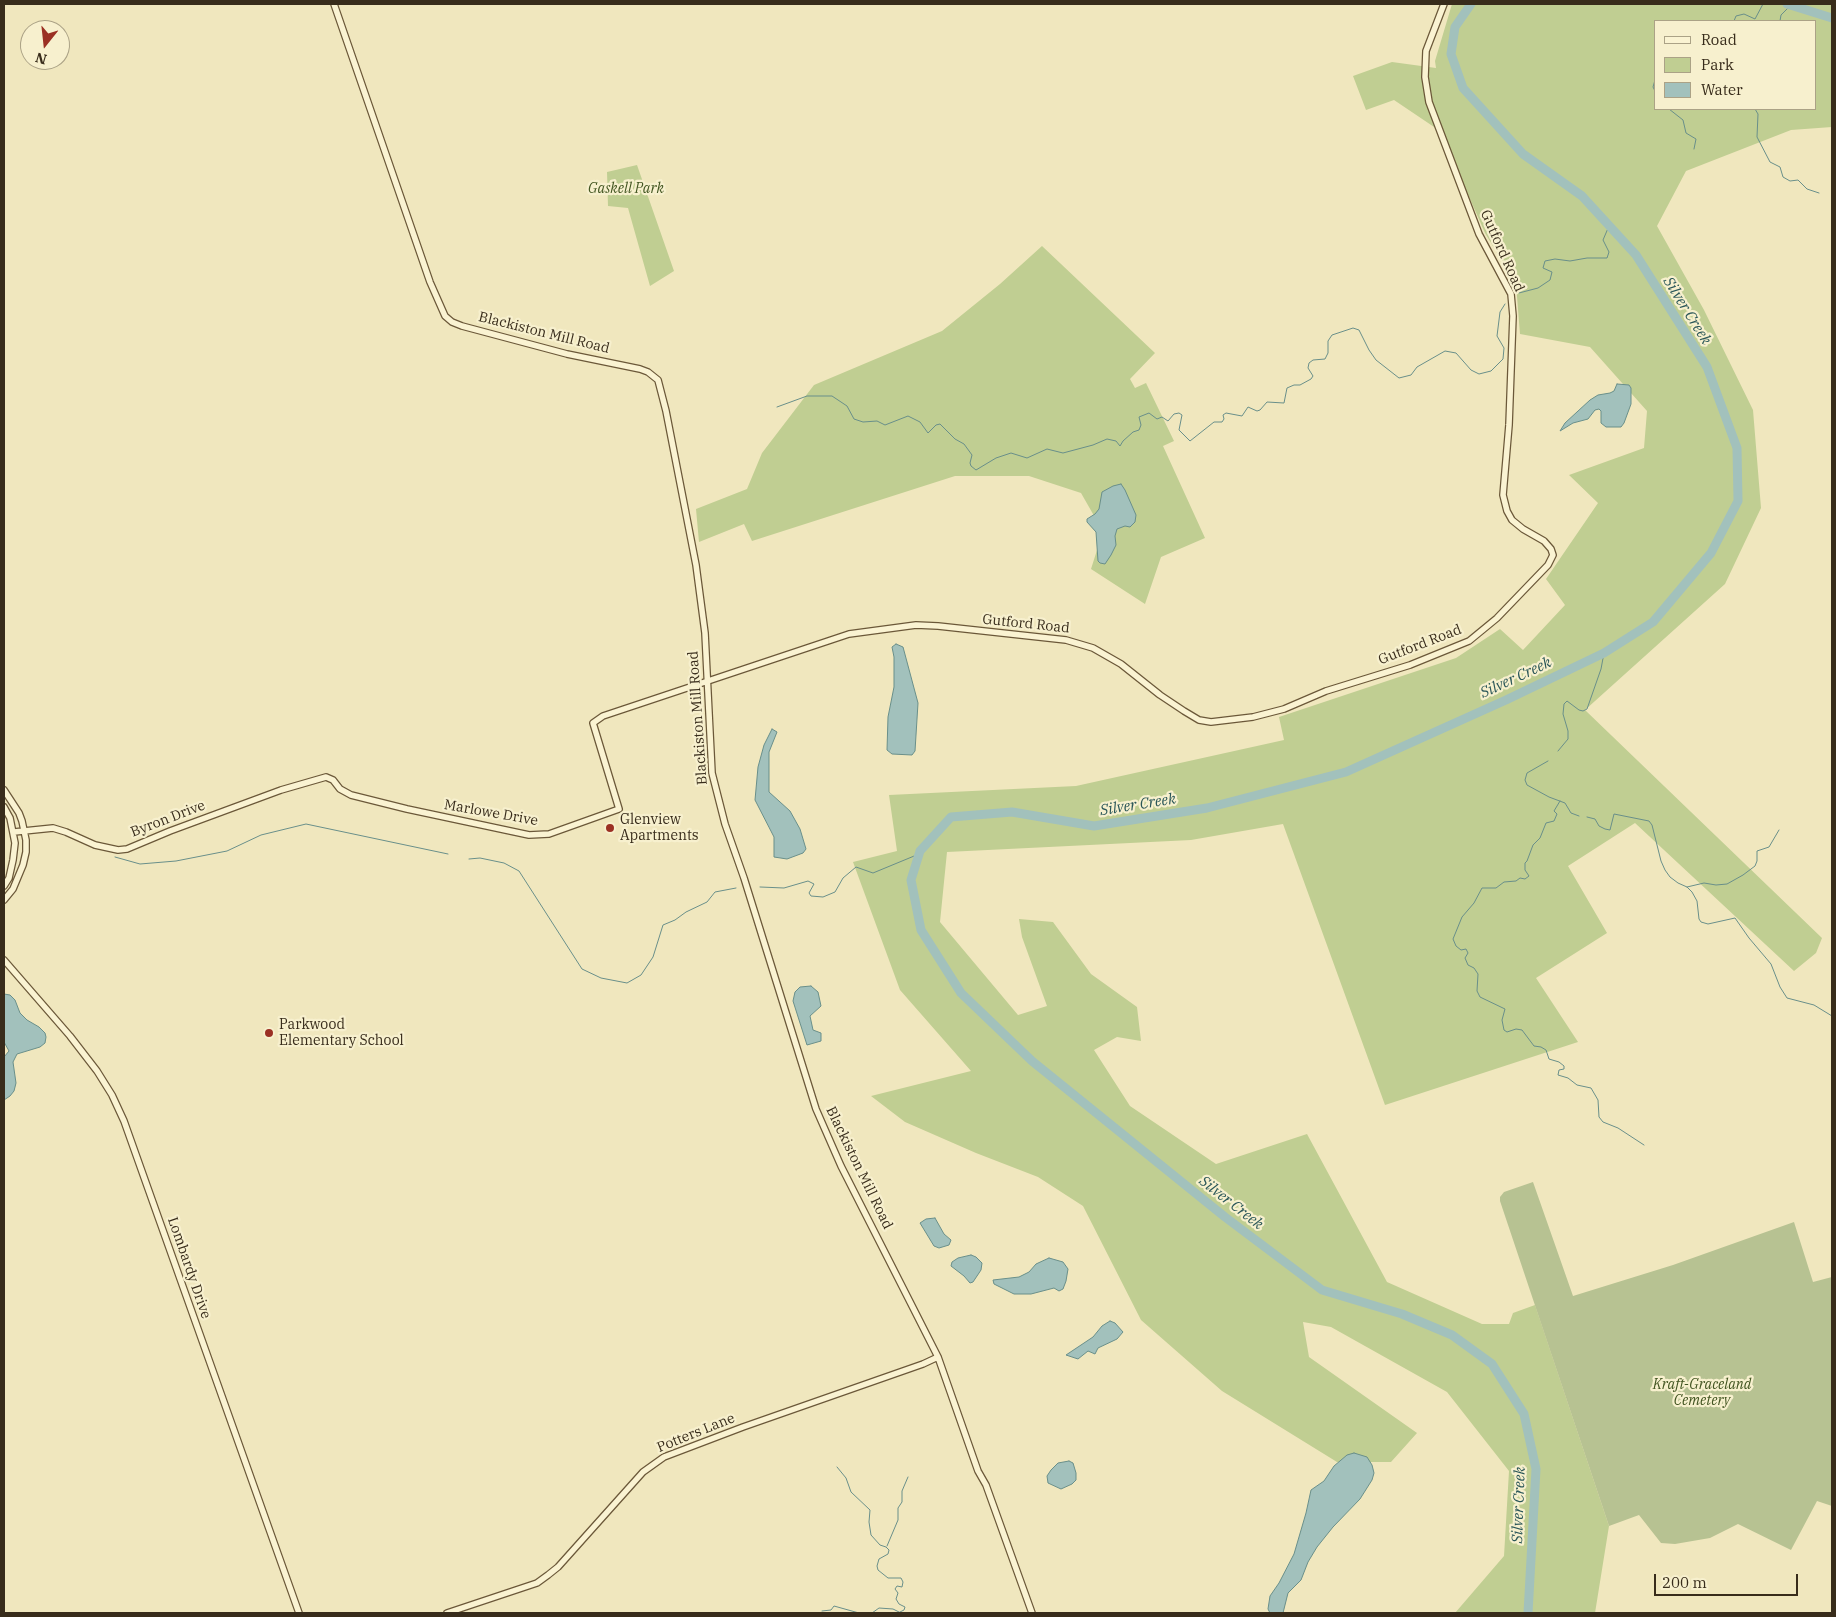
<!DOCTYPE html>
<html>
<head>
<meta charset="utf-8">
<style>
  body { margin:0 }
  #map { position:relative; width:1836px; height:1617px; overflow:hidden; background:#f0e7be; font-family:"IBM Plex Serif",serif }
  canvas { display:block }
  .frame { position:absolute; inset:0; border:5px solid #382c1b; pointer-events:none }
  .legend { position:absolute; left:1654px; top:20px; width:162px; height:90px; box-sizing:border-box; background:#f7f0ce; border:1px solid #aba286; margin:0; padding:6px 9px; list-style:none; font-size:15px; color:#382c1b }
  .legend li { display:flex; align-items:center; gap:10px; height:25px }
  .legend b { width:25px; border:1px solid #aba286 }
  .north { position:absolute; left:20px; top:20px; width:50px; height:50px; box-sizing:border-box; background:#f7f0ce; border:1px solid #aba286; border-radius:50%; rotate:196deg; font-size:14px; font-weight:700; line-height:20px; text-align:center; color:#382c1b }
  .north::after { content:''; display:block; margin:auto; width:18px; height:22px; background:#9b3023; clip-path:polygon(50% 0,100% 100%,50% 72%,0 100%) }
  .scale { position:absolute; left:1654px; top:1574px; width:144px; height:22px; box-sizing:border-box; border:2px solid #382c1b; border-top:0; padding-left:6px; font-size:15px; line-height:18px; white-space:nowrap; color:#382c1b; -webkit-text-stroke:4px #f7f0ce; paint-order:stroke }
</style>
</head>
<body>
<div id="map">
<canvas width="1836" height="1617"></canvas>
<div class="frame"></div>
<ul class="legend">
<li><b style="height:6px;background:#faf3d2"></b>Road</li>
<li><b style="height:14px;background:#c0ce92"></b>Park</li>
<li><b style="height:14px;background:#a2c1bc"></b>Water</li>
</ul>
<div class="north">N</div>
<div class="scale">200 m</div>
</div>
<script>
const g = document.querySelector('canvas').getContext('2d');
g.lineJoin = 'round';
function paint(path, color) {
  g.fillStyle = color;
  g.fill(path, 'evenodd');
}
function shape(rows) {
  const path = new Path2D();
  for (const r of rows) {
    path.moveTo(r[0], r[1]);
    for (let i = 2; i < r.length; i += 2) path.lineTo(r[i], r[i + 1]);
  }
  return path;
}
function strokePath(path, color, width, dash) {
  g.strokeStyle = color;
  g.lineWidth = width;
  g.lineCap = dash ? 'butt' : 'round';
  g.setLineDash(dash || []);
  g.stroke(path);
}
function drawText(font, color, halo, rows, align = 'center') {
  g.font = font + ' "IBM Plex Serif",serif';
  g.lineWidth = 4.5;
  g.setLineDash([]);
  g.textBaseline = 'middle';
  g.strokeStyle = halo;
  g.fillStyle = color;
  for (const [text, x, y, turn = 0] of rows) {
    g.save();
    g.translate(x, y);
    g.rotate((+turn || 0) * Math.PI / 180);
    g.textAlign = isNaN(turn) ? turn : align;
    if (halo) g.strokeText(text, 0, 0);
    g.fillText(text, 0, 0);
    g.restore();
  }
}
const green = shape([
  [1452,4,1832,4,1832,127,1791,130,1686,171,1657,226,1704,310,1753,410,1761,508,1725,584,1585,710,1822,938,1816,953,1794,971,1635,823,1568,866,1607,933,1536,978,1578,1042,1385,1105,1283,824,1191,840,947,852,940,922,1018,1015,1047,1006,1022,937,1019,919,1053,922,1091,974,1137,1007,1141,1041,1117,1037,1094,1050,1130,1106,1216,1164,1307,1134,1387,1282,1482,1324,1509,1324,1513,1313,1535,1305,1609,1526,1595,1613,1455,1613,1504,1556,1509,1471,1447,1392,1331,1327,1303,1322,1309,1357,1417,1433,1391,1462,1337,1462,1222,1391,1141,1320,1083,1206,1038,1177,976,1153,905,1122,871,1096,971,1071,900,990,853,862,897,851,889,795,1076,786,1284,740,1279,717,1456,658,1500,629,1523,650,1565,605,1546,579,1598,503,1569,475,1644,448,1647,411,1590,347,1520,334,1516,284,1485,233,1440,131,1394,100,1366,110,1353,76,1392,62,1436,68,1435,61],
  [1655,21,1815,21,1815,109,1655,109],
  [637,165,674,271,650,286,628,208,608,206,607,172],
  [1042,246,1155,353,1130,379,1135,388,1146,383,1174,441,1163,446,1205,538,1161,557,1145,604,1091,569,1098,547,1097,521,1081,493,1029,476,955,476,752,541,744,524,699,542,696,509,747,489,762,453,814,385,942,331,1000,284]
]);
const cemetery = shape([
  [1533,1182,1573,1296,1673,1265,1794,1222,1813,1282,1832,1277,1832,1506,1817,1501,1791,1550,1738,1524,1710,1538,1675,1544,1661,1543,1639,1515,1609,1526,1500,1201,1500,1197,1504,1192]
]);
const water = shape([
  [1617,384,1629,385,1631,388,1631,404,1624,423,1621,427,1606,427,1601,423,1601,411,1599,409,1595,410,1588,419,1573,423,1560,431,1565,423,1590,400,1598,395,1610,393,1614,391,1617,384],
  [1121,484,1125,490,1136,515,1135,522,1130,527,1125,526,1117,529,1115,536,1116,545,1111,555,1105,564,1100,563,1098,561,1096,532,1087,522,1087,519,1095,514,1099,509,1102,492,1113,486,1121,484],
  [896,644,903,647,918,703,915,751,912,755,892,754,887,750,888,717,894,687,894,657,892,647,896,644],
  [772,729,777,732,769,752,769,792,790,811,800,829,806,849,803,853,787,859,774,857,774,837,755,800,758,767,764,745,772,729],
  [811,986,818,992,821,1006,810,1016,813,1030,821,1033,821,1041,807,1045,793,1001,795,992,800,987,811,986],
  [4,994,10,995,15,1000,20,1013,27,1020,39,1027,45,1033,46,1037,45,1043,40,1047,17,1054,13,1062,16,1083,14,1091,10,1096,4,1100,4,1057,9,1051,4,1042,4,994],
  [935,1218,944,1234,951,1240,949,1245,939,1248,934,1246,920,1223,926,1219,935,1218],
  [971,1255,976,1257,982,1263,981,1270,973,1282,970,1283,964,1276,951,1266,952,1262,958,1258,971,1255],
  [1049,1258,1063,1262,1068,1269,1066,1281,1063,1289,1059,1291,1054,1288,1031,1294,1014,1294,994,1284,993,1280,1019,1277,1029,1272,1036,1264,1049,1258],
  [1110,1321,1115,1323,1123,1332,1117,1339,1098,1348,1095,1354,1088,1351,1078,1359,1066,1355,1093,1337,1102,1326,1110,1321],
  [1354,1453,1367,1457,1372,1465,1374,1473,1372,1480,1360,1499,1333,1527,1317,1547,1308,1562,1301,1580,1288,1593,1283,1613,1270,1613,1268,1609,1270,1596,1279,1583,1294,1554,1306,1513,1311,1490,1324,1481,1334,1466,1347,1455,1354,1453],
  [1069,1461,1073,1463,1076,1473,1076,1480,1072,1484,1061,1489,1048,1483,1047,1476,1051,1470,1058,1463,1069,1461]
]);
const stream = shape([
  [1734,21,1736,16,1744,14,1755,19,1763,4],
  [1780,21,1781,15,1791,5],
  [1655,80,1653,87,1655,91],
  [1669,109,1683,120,1686,133,1696,139,1694,149],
  [1755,109,1758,114,1757,137,1770,162,1780,167,1783,177,1790,181,1798,180,1807,189,1819,193],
  [1519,293,1538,288,1550,280,1552,272,1543,268,1545,261,1555,259,1570,261,1587,258,1607,258,1609,252,1603,240,1609,226],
  [777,407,807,396,832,396,847,406,854,419,863,422,877,421,885,425,908,416,920,422,928,433,936,425,940,424,955,439,964,444,972,455,970,463,971,466,976,470,996,458,1011,453,1027,458,1047,449,1063,453,1093,445,1107,439,1116,441,1120,446,1123,441,1133,432,1139,430,1141,425,1139,417,1149,413,1157,419,1162,417,1168,421,1174,414,1179,413,1182,415,1179,430,1190,441,1214,422,1222,422,1224,419,1223,415,1226,413,1242,416,1248,407,1257,411,1260,410,1267,402,1284,403,1287,388,1294,385,1300,385,1311,379,1313,376,1308,368,1309,363,1313,360,1325,359,1328,353,1328,341,1332,335,1353,328,1359,330,1369,350,1376,360,1399,378,1411,375,1417,367,1445,351,1456,353,1471,370,1479,374,1491,371,1503,359,1504,348,1497,336,1500,312,1505,304],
  [1558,751,1568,739,1568,731,1563,714,1564,704,1567,701,1579,710,1583,711,1587,709,1601,669,1604,653],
  [1548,761,1527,773,1525,780,1527,785,1549,797,1565,803,1571,813,1579,816],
  [1560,801,1554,811,1557,814,1554,821,1546,823,1540,838,1533,845,1527,861,1525,863,1525,870,1529,876,1525,879,1520,878,1516,881,1504,882,1496,888,1482,888,1474,903,1462,917,1453,939,1456,946,1461,950,1466,949,1468,953,1465,958,1468,965,1474,968,1478,974,1477,991,1480,997,1505,1009,1502,1020,1504,1030,1507,1032,1516,1029,1522,1030,1534,1046,1541,1047,1546,1050,1549,1059,1559,1062,1564,1066,1564,1069,1559,1070,1558,1075,1568,1078,1577,1085,1591,1088,1598,1100,1599,1117,1603,1122,1618,1128,1644,1145],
  [1587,817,1595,819,1599,826,1605,829,1610,830,1614,814,1649,821,1652,825,1661,861,1665,870,1670,877,1678,883,1687,887,1692,892,1697,901,1699,919,1701,922,1708,924,1735,918,1749,938,1771,964,1780,987,1787,998,1814,1005,1832,1016],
  [115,857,140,864,176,861,227,851,261,835,306,824,448,854],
  [469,859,480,858,504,863,519,871,582,969,601,978,627,983,641,975,653,957,663,925,675,920,686,912,707,902,715,892,736,888],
  [760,887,784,888,808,881,814,884,809,893,811,896,823,897,835,892,843,878,856,867,873,873,919,854],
  [1687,887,1704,883,1716,885,1727,884,1743,875,1755,866,1757,861,1757,851,1769,847,1779,830],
  [837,1467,846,1478,851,1492,870,1510,869,1522,871,1535,880,1545,886,1547,889,1550,888,1554,879,1559,877,1566,878,1570,888,1578,901,1578,903,1582,902,1587,897,1586,895,1589,898,1593,896,1599,899,1604,905,1607,904,1610,898,1613],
  [887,1546,898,1520,898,1508,902,1502,902,1491,908,1477],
  [822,1611,831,1610,834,1606,859,1613,872,1613,879,1608,893,1609,899,1612]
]);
const river = shape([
  [1471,4,1455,27,1451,54,1463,88,1523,154,1582,196,1636,255,1707,367,1737,448,1738,501,1711,553,1653,622,1604,653,1506,700,1346,772,1207,808,1094,826,1012,812,951,817,920,851,911,880,921,930,961,993,1032,1061,1225,1217,1322,1290,1402,1314,1452,1335,1492,1364,1524,1414,1536,1469,1528,1613],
  [1787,4,1832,18]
]);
const secondary = shape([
  [334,4,430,282,445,316,452,322,462,326,567,354,640,369,648,372,658,380,666,411,696,565,705,633,712,773,725,824,744,878,816,1109,841,1166,938,1357,978,1471,986,1485,1032,1613],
  [4,790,19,813,22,821,26,840,26,852,23,865,13,889,4,900],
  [4,807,10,818,15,843,13,860,9,878,4,886],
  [14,832,53,828,66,832,95,845,118,850,127,849,170,831,281,790,326,777,333,780,340,789,351,795,407,809,529,835,549,834,619,809,593,723,603,716,849,634,916,625,938,626,1066,640,1093,648,1121,664,1160,695,1184,711,1199,720,1211,722,1253,717,1284,709,1326,691,1410,665,1469,641,1497,618,1548,565,1553,555,1551,549,1544,541,1523,529,1512,520,1507,511,1503,495,1509,425,1513,316,1511,294,1479,234,1429,102,1425,77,1426,51,1444,4],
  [4,960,70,1036,97,1071,112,1095,124,1121,299,1613],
  [447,1613,537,1583,548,1575,558,1567,643,1472,664,1457,743,1427,923,1364,938,1357]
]);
const markers = [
  [610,828,5,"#9b3023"],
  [269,1033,5,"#9b3023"]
];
const parkNames = [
  ["Gaskell Park",626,189],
  ["Kraft-Graceland",1702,1385],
  ["Cemetery",1702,1401]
];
const streetNames = [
  ["Gutford Road",1502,251,66],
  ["Blackiston Mill Road",544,333,14],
  ["Gutford Road",1026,624,6],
  ["Gutford Road",1420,645,-21],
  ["Blackiston Mill Road",698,718,-94],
  ["Marlowe Drive",491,813,10],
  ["Byron Drive",168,819,-21],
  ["Blackiston Mill Road",859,1168,64],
  ["Lombardy Drive",189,1268,71],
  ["Potters Lane",696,1433,-22]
];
const poiNames = [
  ["Glenview",620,820],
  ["Apartments",620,836],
  ["Parkwood",279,1025],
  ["Elementary School",279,1041]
];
const waterNames = [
  ["Silver Creek",1687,311,58],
  ["Silver Creek",1516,678,-25],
  ["Silver Creek",1138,805,-9],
  ["Silver Creek",1231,1203,38],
  ["Silver Creek",1519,1505,-88]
];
paint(green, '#c0ce92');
paint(cemetery, '#b7c292');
paint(water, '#a2c1bc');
strokePath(water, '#698f8a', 1);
strokePath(stream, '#698f8a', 1);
strokePath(river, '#a2c1bc', 9);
strokePath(secondary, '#6b5839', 8);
strokePath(secondary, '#faf3d2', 5.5);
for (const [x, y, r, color] of markers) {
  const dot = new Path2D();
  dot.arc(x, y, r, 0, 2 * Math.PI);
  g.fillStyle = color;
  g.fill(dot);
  strokePath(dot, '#f7f0ce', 2);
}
drawText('italic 14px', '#425521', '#f7f0ce', parkNames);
drawText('14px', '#382c1b', '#f7f0ce', streetNames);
drawText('14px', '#382c1b', '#f7f0ce', poiNames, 'left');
drawText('italic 15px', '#2a5658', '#f7f0ce', waterNames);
</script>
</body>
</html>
